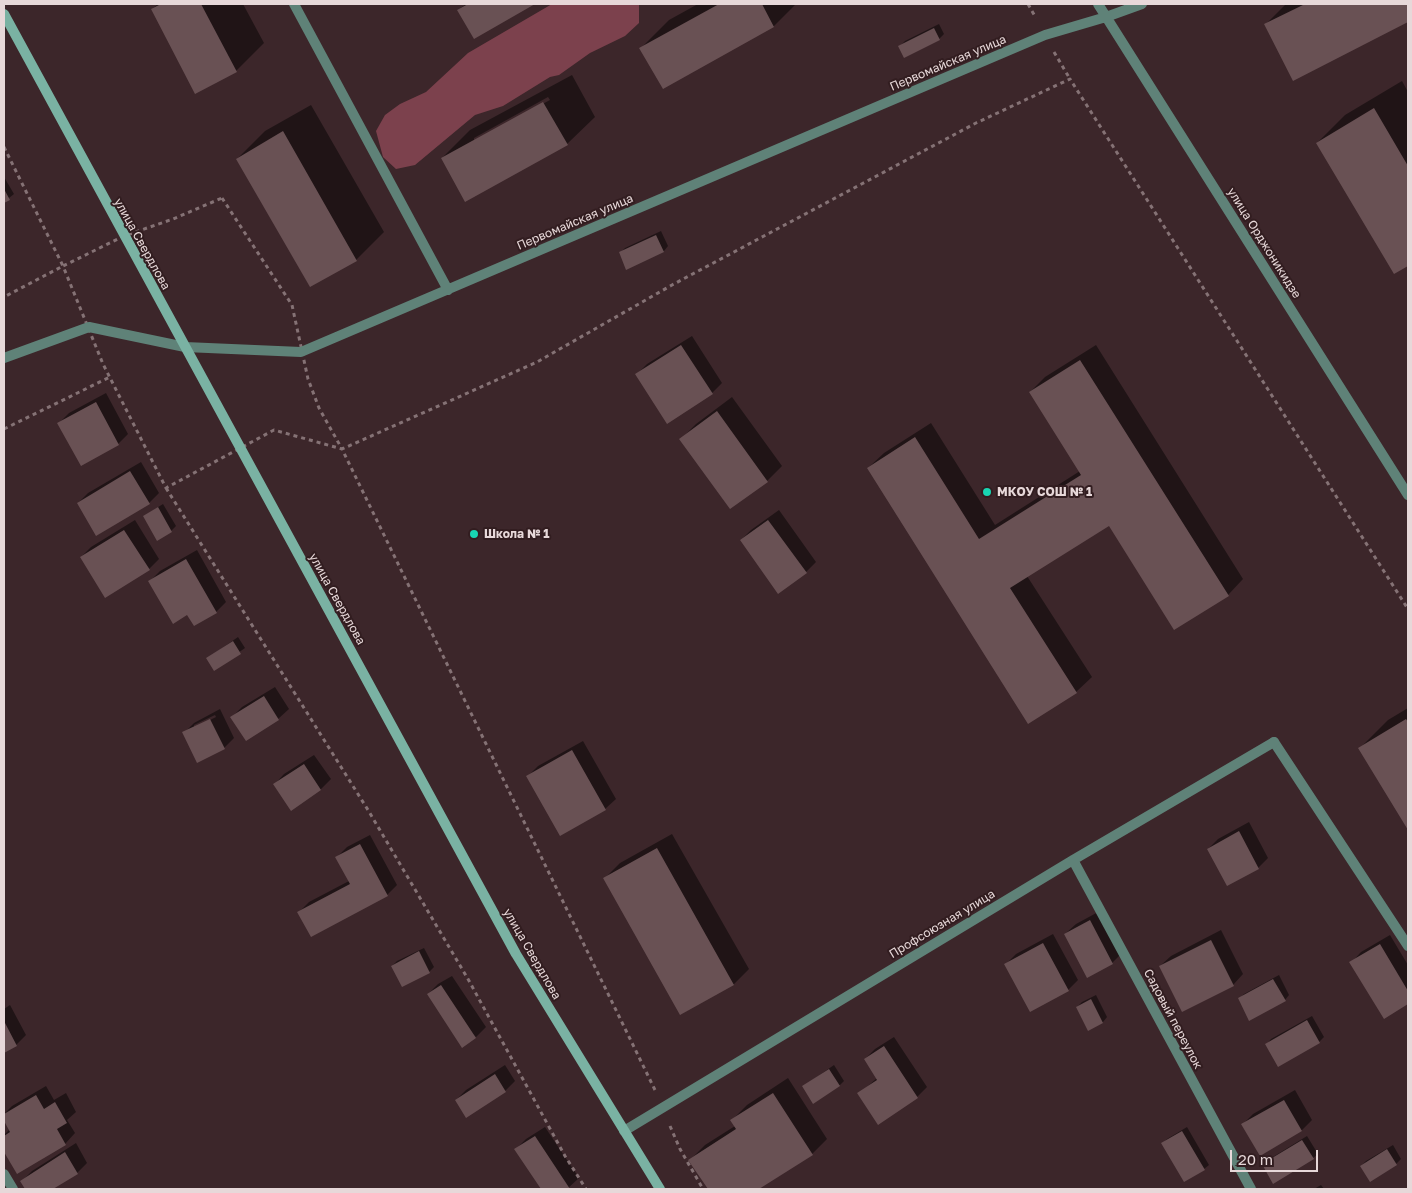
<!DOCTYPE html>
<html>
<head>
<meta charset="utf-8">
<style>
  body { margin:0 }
  #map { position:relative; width:1412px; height:1193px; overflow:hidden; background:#3c262a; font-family:"Golos Text",sans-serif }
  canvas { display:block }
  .frame { position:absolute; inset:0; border:5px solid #e7d8d9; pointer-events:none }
  .scale { position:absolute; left:1230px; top:1150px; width:88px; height:22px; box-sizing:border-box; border:2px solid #e7d8d9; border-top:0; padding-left:6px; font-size:15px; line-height:18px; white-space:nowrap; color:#e7d8d9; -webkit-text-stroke:4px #321d20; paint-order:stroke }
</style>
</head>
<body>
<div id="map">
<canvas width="1412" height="1193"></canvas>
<div class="frame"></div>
<div class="scale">20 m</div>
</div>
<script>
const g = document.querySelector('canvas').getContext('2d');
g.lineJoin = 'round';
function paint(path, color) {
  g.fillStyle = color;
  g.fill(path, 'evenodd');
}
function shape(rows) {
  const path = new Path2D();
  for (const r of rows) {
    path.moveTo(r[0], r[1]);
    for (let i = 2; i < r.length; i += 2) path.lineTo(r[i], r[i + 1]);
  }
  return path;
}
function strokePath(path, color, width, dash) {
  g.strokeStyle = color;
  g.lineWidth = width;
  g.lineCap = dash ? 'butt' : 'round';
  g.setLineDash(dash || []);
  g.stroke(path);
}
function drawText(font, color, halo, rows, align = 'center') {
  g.font = font + ' "Golos Text",sans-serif';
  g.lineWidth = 4;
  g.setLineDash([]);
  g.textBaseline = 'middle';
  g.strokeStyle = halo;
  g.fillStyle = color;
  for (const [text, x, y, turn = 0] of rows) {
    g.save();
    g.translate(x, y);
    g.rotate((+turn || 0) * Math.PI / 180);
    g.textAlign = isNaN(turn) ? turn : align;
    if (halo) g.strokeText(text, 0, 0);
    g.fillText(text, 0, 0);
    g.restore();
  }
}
const green = shape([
  [552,4,639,4,639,23,625,36,590,53,559,75,550,77,503,106,475,115,415,165,396,169,383,157,376,131,385,115,400,104,426,92,468,53]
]);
const shadow = shape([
  [158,4,243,4,264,43,236,71,152,9],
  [466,4,533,4,474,38,458,10],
  [698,4,796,4,774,26,663,87,641,48,669,20],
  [1286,4,1408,4,1408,21,1294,79,1266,24],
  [939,24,944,34,939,39,900,46,905,41],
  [572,75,595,117,567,144,442,158,470,130],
  [548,97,550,100,474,141,474,138],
  [1402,81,1408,92,1408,264,1394,272,1317,143,1345,115],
  [311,105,384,232,356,260,310,286,237,159,265,131],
  [4,177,14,194,4,202],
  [661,231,668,246,664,251,620,253,625,248],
  [692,336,722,383,712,393,637,374,647,364],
  [1096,345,1243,579,1228,595,1109,524,1027,576,1092,677,1076,692,1029,722,868,468,884,453,931,423,995,525,1080,471,1030,392,1045,377],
  [106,393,128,434,118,444,59,423,69,413],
  [732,397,782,466,767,481,681,439,696,424],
  [141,462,159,493,149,503,97,535,78,503,88,493],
  [163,504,176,526,171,531,144,516],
  [779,510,816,562,806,572,741,540,751,530],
  [135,520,159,559,149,569,81,557,91,547],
  [197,550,226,602,216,612,150,581,160,571],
  [238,637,245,648,215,669,208,658],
  [275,687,289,709,278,719,232,717,242,707],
  [1408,708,1408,828,1360,748,1388,720],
  [220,709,234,738,224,748,184,733,194,723],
  [215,715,216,717,194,728,194,725],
  [583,741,616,799,605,809,528,776,538,766],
  [314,755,331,779,321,789,291,809,274,785,284,774],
  [1249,822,1268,858,1258,868,1208,849,1218,839],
  [672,834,749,969,734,984,681,1014,605,878,620,863],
  [370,835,397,885,387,895,299,912,309,902,349,881,337,857,347,847],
  [1100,911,1122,953,1112,963,1065,934,1076,924],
  [1221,930,1243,974,1233,985,1160,966,1171,956],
  [1053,934,1078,980,1068,990,1006,964,1016,954],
  [1390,935,1408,965,1408,1003,1384,1017,1351,963,1361,952],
  [424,948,434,967,429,972,392,966,397,961],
  [1279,975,1289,995,1285,1000,1239,999,1244,994],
  [452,976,486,1027,476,1037,428,994,438,984],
  [1096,995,1107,1017,1103,1022,1089,1029,1077,1007,1082,1002],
  [10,1005,26,1035,16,1045,4,1052,4,1009],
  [1312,1016,1324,1037,1319,1042,1267,1044,1271,1039],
  [894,1037,927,1087,917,1097,859,1094,877,1078,865,1059,875,1049],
  [505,1065,515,1081,505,1091,456,1100,466,1090],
  [834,1065,844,1081,840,1085,804,1086],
  [788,1078,827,1139,812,1154,757,1189,709,1189,690,1160,705,1145,735,1126,732,1120,747,1105],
  [46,1086,54,1100,66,1093,76,1112,67,1120,75,1133,65,1144,17,1172,4,1149,4,1135,10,1129,4,1119,4,1114,12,1106],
  [1295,1090,1312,1120,1302,1130,1260,1154,1243,1124,1253,1114],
  [545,1127,579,1178,567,1189,543,1189,516,1149,526,1139],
  [1187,1127,1209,1165,1204,1169,1163,1143,1167,1139],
  [1307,1136,1318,1154,1313,1158,1263,1164,1268,1160],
  [76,1143,87,1163,77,1173,51,1189,27,1189,22,1181,32,1171],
  [1393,1145,1401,1159,1396,1164,1370,1180,1361,1166,1366,1161],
  [1321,1185,1324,1189,1314,1189]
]);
const building = shape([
  [161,4,201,4,237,72,195,94,151,9],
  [468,4,535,4,474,39,457,10],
  [719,4,762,4,774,27,663,89,639,48],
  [1305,4,1408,4,1408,22,1293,81,1264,24],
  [934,28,940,40,904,58,898,46],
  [543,102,568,145,465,202,441,158],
  [1374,108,1408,166,1408,266,1394,274,1316,143],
  [283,131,357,261,310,287,236,159],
  [4,189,10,200,4,203],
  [656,235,664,252,626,270,619,252],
  [681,345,713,394,667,424,635,374],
  [1080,360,1229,596,1174,630,1109,526,1010,588,1077,693,1028,724,867,468,915,437,979,539,1081,475,1029,392],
  [96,402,119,445,81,466,57,423],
  [717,411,768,482,730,509,679,439],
  [130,471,150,504,96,536,77,503],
  [158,507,172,532,157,541,143,516],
  [768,520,807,573,778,594,740,540],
  [124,530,150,570,105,598,80,557],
  [186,559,217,613,194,626,187,615,173,624,148,581],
  [233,641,241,654,214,671,206,658],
  [264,696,279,720,246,741,230,717],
  [210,719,225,749,197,763,182,732],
  [1406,719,1408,722,1408,830,1358,748],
  [572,750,606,810,560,836,526,776],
  [304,764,321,790,291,811,273,784],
  [1239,831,1259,869,1227,886,1207,849],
  [360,844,388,896,311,937,297,912,350,884,335,857],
  [657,848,734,985,680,1015,603,878],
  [1090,920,1113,964,1087,978,1064,934],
  [1211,940,1234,986,1182,1012,1159,966],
  [1043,943,1069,991,1030,1012,1004,964],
  [1380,944,1408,991,1408,1004,1384,1019,1349,962],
  [419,951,430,973,402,987,391,966],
  [1273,979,1286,1001,1249,1021,1238,998],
  [441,985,476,1038,462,1048,427,994],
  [1091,999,1103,1023,1088,1031,1076,1007],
  [1307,1020,1320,1043,1278,1067,1265,1044],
  [4,1021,17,1046,4,1053],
  [884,1046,918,1098,878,1125,857,1093,877,1080,864,1059],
  [829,1069,840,1086,813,1104,802,1086],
  [495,1074,506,1092,466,1118,455,1100],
  [773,1093,813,1155,759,1189,708,1189,688,1160,736,1129,730,1120],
  [36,1095,44,1109,55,1102,67,1123,57,1129,66,1145,17,1174,4,1152,4,1136,10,1132,4,1121,4,1114],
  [1284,1100,1302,1131,1260,1156,1241,1124],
  [1182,1131,1205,1170,1184,1182,1161,1143],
  [535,1136,570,1189,541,1189,514,1149],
  [1302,1140,1314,1159,1273,1184,1262,1164],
  [1387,1149,1397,1165,1370,1182,1360,1166],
  [65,1152,78,1174,53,1189,25,1189,20,1181]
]);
const path = shape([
  [1028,4,1036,18],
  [1054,52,1070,79],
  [4,147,63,266,4,297],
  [222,198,292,305,308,379,319,408,342,449,274,430,166,488,103,364,63,266,124,236,173,219,222,198],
  [4,429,110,377],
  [166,488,368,810,468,979,565,1156,586,1189],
  [655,1090,342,449,537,362,672,285,976,123,1070,79,1408,609],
  [670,1126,680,1149,703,1189]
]);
const lane = shape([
  [1274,742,1408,946]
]);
const street = shape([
  [294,4,448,290],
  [1098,4,1408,495],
  [4,358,89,327,185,347,301,352,1045,35,1106,17,1142,4],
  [1073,860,1251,1189],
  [624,1131,1073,860,1274,742],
  [4,1174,13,1189]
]);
const secondary = shape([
  [4,14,516,954,660,1189]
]);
const markers = [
  [987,492,5,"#18d5b2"],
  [474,534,5,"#18d5b2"]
];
const streetNames = [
  ["Первомайская улица",948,63,-23],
  ["Первомайская улица",575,222,-23],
  ["улица Орджоникидзе",1264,243,58],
  ["улица Свердлова",142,244,61],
  ["улица Свердлова",337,599,61],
  ["Профсоюзная улица",942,924,-31],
  ["улица Свердлова",532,954,60],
  ["Садовый переулок",1173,1019,62]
];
const poiNames = [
  ["МКОУ СОШ № 1",997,492],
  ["Школа № 1",484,534]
];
paint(green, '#7c414d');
paint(shadow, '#0007');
paint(building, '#695154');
strokePath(path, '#857275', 3, [4, 4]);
strokePath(lane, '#5f8278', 10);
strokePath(street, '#5f8278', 10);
strokePath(secondary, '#7ab2a3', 10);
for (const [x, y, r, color] of markers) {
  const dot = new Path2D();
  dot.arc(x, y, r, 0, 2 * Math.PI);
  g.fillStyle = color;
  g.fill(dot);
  strokePath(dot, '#321d20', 2);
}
drawText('12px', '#e7d8d9', '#321d20', streetNames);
drawText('bold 12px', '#e7d8d9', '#321d20', poiNames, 'left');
</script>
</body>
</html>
